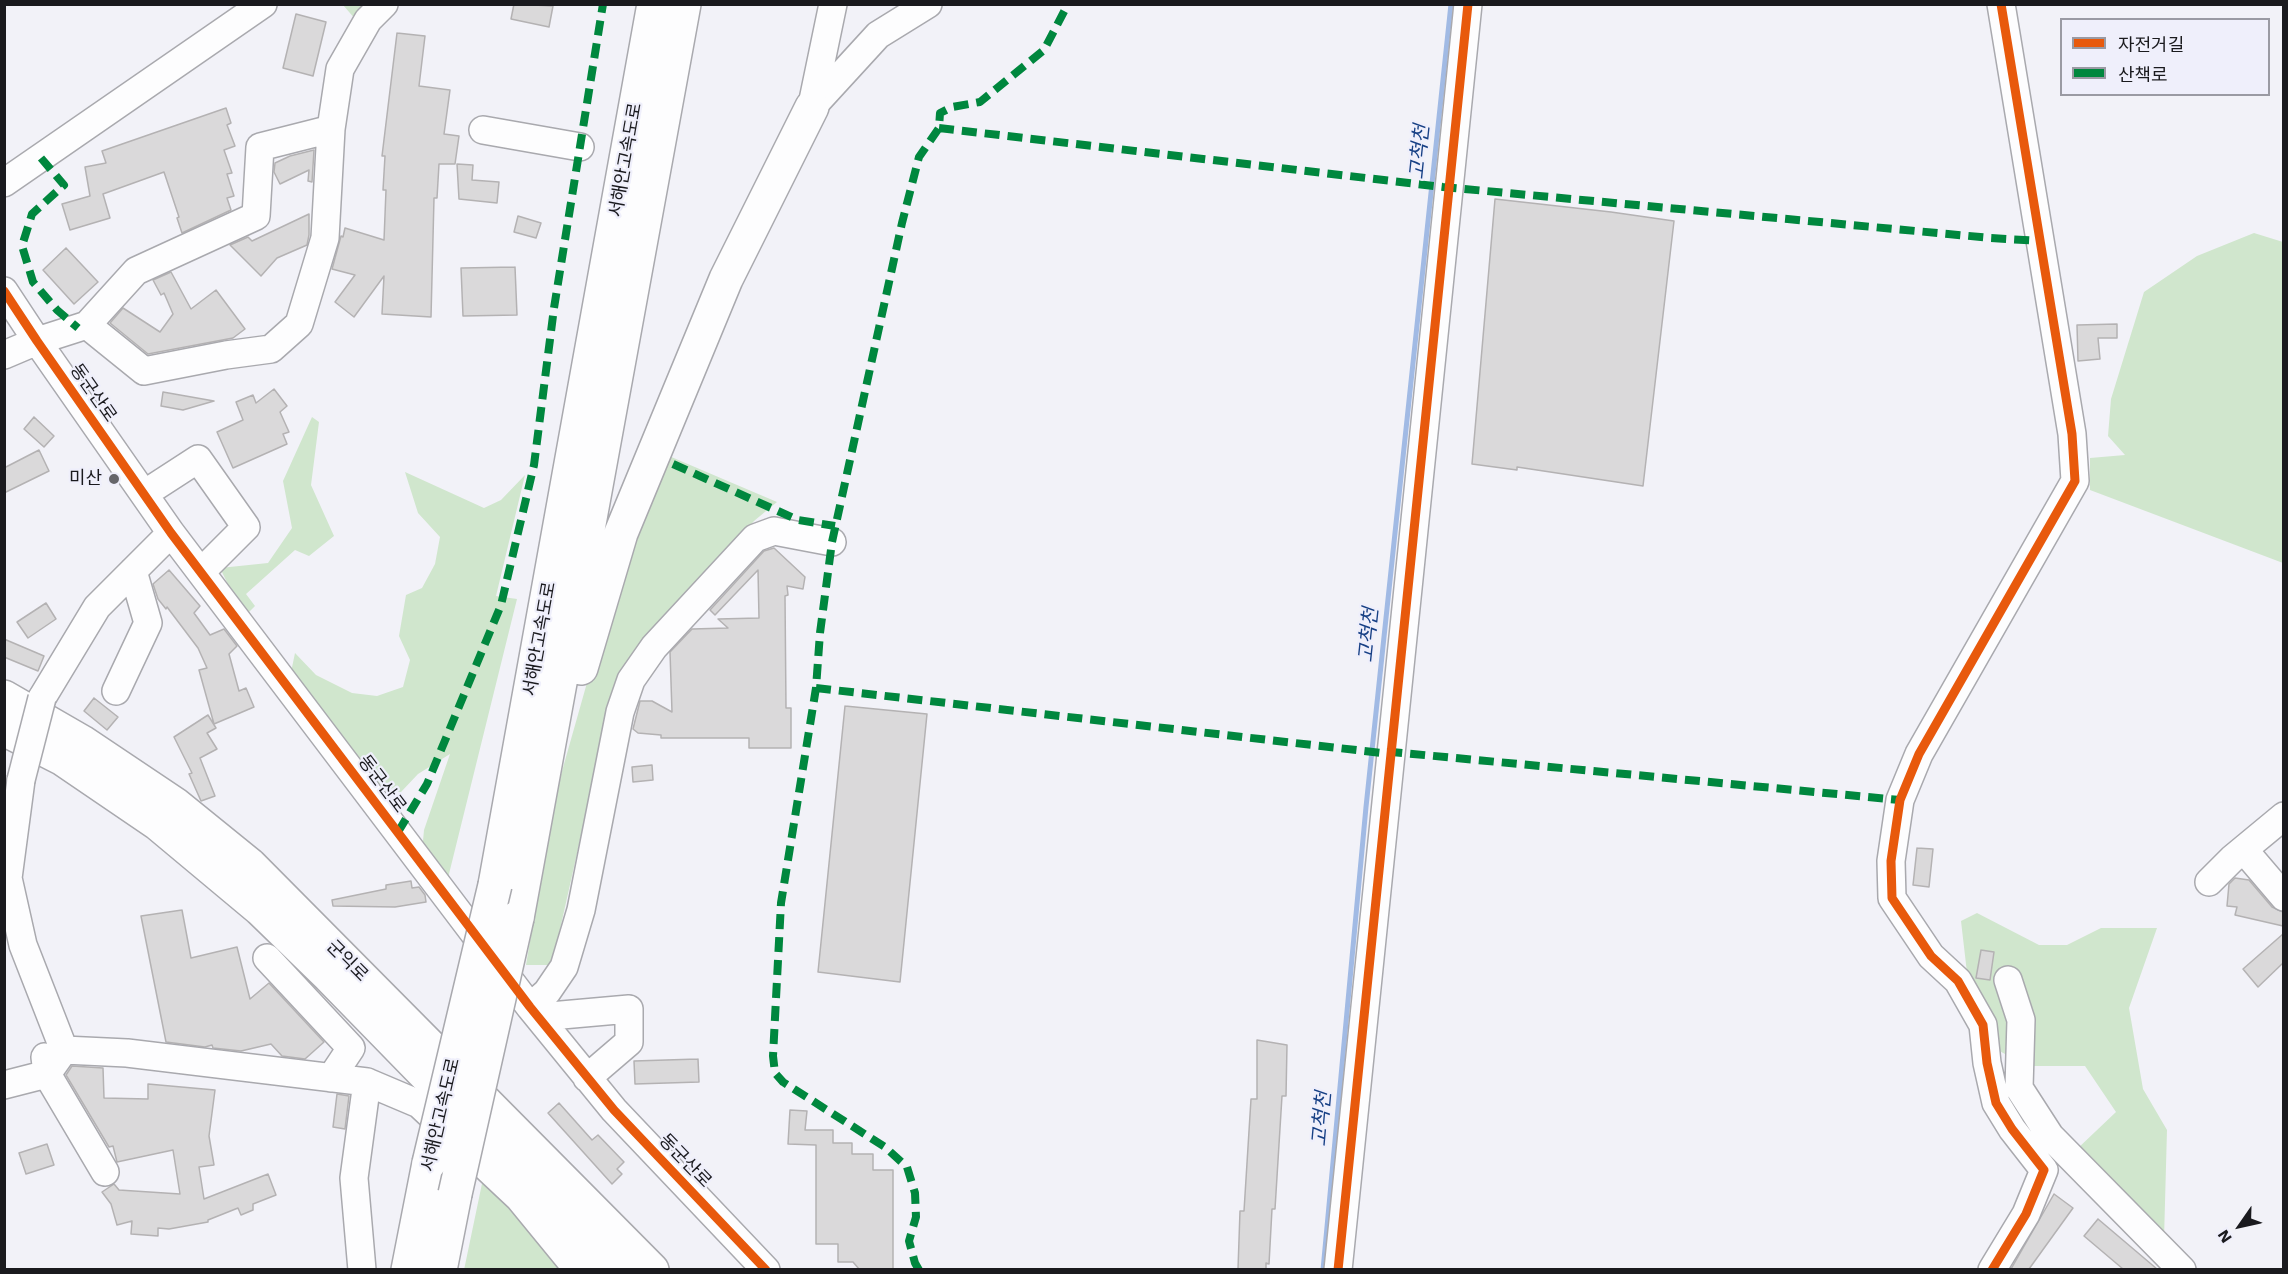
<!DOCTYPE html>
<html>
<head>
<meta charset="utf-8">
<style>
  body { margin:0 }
  #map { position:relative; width:2288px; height:1274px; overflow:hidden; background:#f2f2f8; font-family:"Work Sans","Noto Sans KR",sans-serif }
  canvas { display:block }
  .frame { position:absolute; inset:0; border:6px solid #1a1a1e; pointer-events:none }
  .legend { position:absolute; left:2060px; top:18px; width:210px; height:78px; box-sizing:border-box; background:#efeffb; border:2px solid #9a9aa3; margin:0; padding:8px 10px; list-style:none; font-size:18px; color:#1a1a1e }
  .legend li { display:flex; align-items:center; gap:12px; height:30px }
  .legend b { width:30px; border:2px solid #9a9aa3 }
  .north { position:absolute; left:2210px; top:1196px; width:60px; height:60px; -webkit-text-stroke:4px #efeffb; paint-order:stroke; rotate:236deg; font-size:16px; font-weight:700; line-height:24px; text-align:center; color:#1a1a1e }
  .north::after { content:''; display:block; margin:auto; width:21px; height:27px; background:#1a1a1e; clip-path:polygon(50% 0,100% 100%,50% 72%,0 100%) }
</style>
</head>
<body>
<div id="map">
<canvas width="2288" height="1274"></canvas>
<div class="frame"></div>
<ul class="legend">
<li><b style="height:8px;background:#e8590c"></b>자전거길</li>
<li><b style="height:8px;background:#00873e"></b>산책로</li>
</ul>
<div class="north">N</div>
</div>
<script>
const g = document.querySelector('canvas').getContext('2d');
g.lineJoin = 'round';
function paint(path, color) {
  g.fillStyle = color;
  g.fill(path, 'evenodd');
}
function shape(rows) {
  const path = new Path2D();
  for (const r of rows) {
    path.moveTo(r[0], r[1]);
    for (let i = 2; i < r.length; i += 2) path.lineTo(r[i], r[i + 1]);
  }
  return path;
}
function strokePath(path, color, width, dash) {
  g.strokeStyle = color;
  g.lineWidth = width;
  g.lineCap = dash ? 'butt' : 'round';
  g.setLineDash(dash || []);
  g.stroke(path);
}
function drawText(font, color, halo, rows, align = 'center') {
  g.font = font + ' "Work Sans","Noto Sans KR",sans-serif';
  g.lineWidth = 4.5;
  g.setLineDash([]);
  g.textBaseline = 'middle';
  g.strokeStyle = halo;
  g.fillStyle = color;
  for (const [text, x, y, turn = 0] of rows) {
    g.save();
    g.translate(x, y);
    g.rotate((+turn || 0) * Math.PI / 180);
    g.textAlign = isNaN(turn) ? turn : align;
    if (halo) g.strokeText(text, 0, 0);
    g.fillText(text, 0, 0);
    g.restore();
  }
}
const green = shape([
  [343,5,372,5,356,20],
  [2254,233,2283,242,2283,563,2090,490,2090,458,2125,455,2108,436,2111,399,2144,292,2197,256],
  [312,417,319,422,311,485,334,536,309,556,295,550,246,594,255,606,244,617,220,568,268,563,292,528,283,481],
  [669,456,777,502,754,521,614,688,552,965,526,965,553,803,620,566],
  [405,472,484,508,501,500,525,475,496,596,517,599,447,882,422,852,424,830,450,754,418,774,401,792,378,792,290,677,295,653,316,675,352,693,377,696,403,687,410,660,399,636,406,595,422,588,435,564,440,537,418,513],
  [1977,913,2039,945,2067,945,2101,928,2157,928,2129,1008,2143,1089,2167,1130,2164,1239,2076,1150,2116,1112,2085,1066,2027,1066,1994,1048,1969,990,1961,921],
  [484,1174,564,1270,464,1270]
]);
const stream = shape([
  [1323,1270,1366,807,1451,4]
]);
const building = shape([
  [514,4,553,6,549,27,511,19,514,4],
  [296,14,326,22,313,76,283,68,296,14],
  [397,33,425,36,419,86,450,90,444,134,459,136,455,164,439,164,437,198,434,198,431,317,382,314,384,276,354,317,335,302,355,275,332,269,341,236,343,237,345,228,384,240,386,190,383,190,385,156,382,156,397,33],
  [226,108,231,123,227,125,235,146,224,150,232,173,227,174,234,196,227,198,231,210,182,233,177,218,179,217,164,172,103,194,110,218,70,230,62,204,90,196,85,167,106,163,102,151,226,108],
  [314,150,312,182,308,181,309,170,280,184,274,172,275,163,290,156,314,150],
  [457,164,473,165,472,180,499,182,497,203,459,199,457,164],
  [1495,199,1611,212,1674,221,1643,486,1517,467,1517,470,1472,464,1495,199],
  [309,214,309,235,307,245,277,258,261,276,230,245,248,237,252,241,309,214],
  [518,216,541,223,536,238,514,232,518,216],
  [66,248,98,282,74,304,43,270,66,248],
  [515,267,517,315,463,316,461,268,515,267],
  [171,272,191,309,216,290,245,329,233,338,148,354,110,323,123,308,160,332,173,314,164,293,161,295,153,280,171,272],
  [2117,324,2117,338,2098,338,2100,359,2078,361,2077,325,2117,324],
  [274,389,287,406,280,412,289,432,283,434,287,444,233,468,217,432,243,420,236,402,253,395,256,403,274,389],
  [163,392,214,401,183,410,161,406,163,392],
  [34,417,54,436,44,447,24,429,34,417],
  [39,450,49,471,4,493,4,468,39,450],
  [774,548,805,577,803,589,787,586,788,595,785,596,786,708,791,708,791,748,749,748,749,738,661,738,661,735,638,733,633,729,640,701,652,701,672,712,670,652,692,629,728,628,718,619,759,618,758,570,715,615,710,610,764,551,774,548],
  [169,570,200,606,194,613,210,635,224,629,237,646,229,654,239,691,246,688,254,707,214,724,199,670,207,668,198,648,167,607,166,609,158,599,153,584,169,570],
  [46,603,56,619,28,638,17,622,46,603],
  [4,639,44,656,38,671,4,657,4,639],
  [94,698,118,717,107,730,84,711,94,698],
  [845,706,927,714,900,982,818,972,845,706],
  [208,715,216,728,207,733,217,749,200,758,215,796,201,801,189,774,192,773,174,737,208,715],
  [652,765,653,780,633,782,632,767,652,765],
  [1917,848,1933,849,1929,887,1913,885,1917,848],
  [2235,878,2249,880,2272,907,2283,912,2283,926,2235,915,2237,907,2227,906,2229,884,2235,878],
  [411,881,412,888,419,887,425,895,426,902,395,907,333,906,332,900,386,889,386,885,411,881],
  [182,910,191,958,237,947,250,999,269,983,324,1042,305,1059,282,1056,271,1044,241,1051,213,1048,212,1045,205,1047,166,1042,141,916,182,910],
  [2283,934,2283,963,2258,987,2243,969,2283,934],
  [1981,950,1994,952,1990,980,1976,978,1981,950],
  [1257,1040,1287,1045,1286,1096,1282,1096,1275,1209,1272,1209,1269,1264,1266,1263,1266,1269,1238,1269,1240,1211,1244,1211,1251,1099,1257,1099,1257,1040],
  [698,1059,699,1082,635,1084,634,1061,698,1059],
  [72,1066,103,1068,104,1098,148,1099,148,1084,215,1090,209,1136,214,1165,199,1167,204,1199,268,1174,276,1195,253,1204,253,1210,241,1215,238,1208,208,1220,208,1222,169,1229,158,1228,158,1236,131,1234,132,1221,117,1225,111,1204,102,1192,114,1184,119,1190,180,1194,173,1150,117,1162,113,1146,109,1147,66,1075,72,1066],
  [337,1094,349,1096,345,1129,333,1127,337,1094],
  [559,1103,592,1140,598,1135,624,1162,617,1169,622,1174,612,1184,548,1113,559,1103],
  [790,1110,807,1111,805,1130,833,1130,833,1143,852,1143,852,1154,873,1154,873,1170,893,1170,893,1269,859,1269,853,1262,838,1262,838,1244,816,1244,816,1145,788,1144,790,1110],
  [47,1144,54,1165,26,1174,19,1153,47,1144],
  [2054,1194,2073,1208,2029,1269,2011,1269,2054,1194],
  [2098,1219,2157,1269,2123,1269,2084,1236,2098,1219]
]);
const minor = shape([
  [812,105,833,4],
  [812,107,878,35,928,4],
  [483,130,580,147],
  [4,183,263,4],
  [4,291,37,341,171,533,530,1007,614,1110,766,1270],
  [87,325,144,371,226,355,271,349,299,324,325,238,331,129],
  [4,355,37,341,87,325,136,271,256,216,260,147,331,129,340,69,368,20,384,4],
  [144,494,198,459,246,527,201,572],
  [116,691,148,623,133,571],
  [42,698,97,607,171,533],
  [2244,850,2284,897],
  [2209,882,2232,859,2284,816],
  [267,958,351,1048,331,1078],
  [2008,980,2021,1020,2019,1088,2050,1136,2182,1270],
  [530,1007,547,992,564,967,581,910,620,712,631,680,654,647,755,538,774,531,832,542],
  [539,1017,629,1009,629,1042,587,1078],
  [64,1050,127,1053,367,1082],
  [45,1057,47,1074,105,1172],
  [4,1085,47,1074,64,1050,23,945,8,878,21,780],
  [362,1270,354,1178,367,1082,419,1104,519,1198,578,1270],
  [1338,1270,1468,4],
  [1992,1270,2026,1214,2044,1170,2012,1129,1996,1103,1987,1063,1983,1025,1958,981,1931,956,1892,898,1891,861,1900,800,1919,754,2075,481,2072,434,2001,4]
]);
const highway = shape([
  [581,668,621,533,726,279,812,107],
  [4,697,82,742,176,805,250,865,652,1270],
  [4,729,63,759,157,823,260,909,329,976,616,1270],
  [495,885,654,4],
  [517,918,684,4],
  [408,1270,429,1163],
  [440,1270,455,1194]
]);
const minorBridge = shape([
  [21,780,42,698]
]);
const highwayBridge = shape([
  [429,1163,495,885],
  [455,1194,517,918]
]);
const quiet = shape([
  [939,128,1443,187,1991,238,2041,241],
  [41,158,64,185,32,214,22,246,33,282,57,310,78,328],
  [673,464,798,520,835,526],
  [816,688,1382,753,1392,752,1900,800],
  [398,832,427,784,501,605,534,465,554,308,603,4],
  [919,1270,915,1263,909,1241,916,1217,915,1193,907,1167,885,1147,783,1082,775,1073,773,1056,781,903,816,688,820,633,832,542,902,223,919,157,939,128,940,113,952,107,980,102,1044,50,1068,4]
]);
const cycleway = shape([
  [4,291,37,341,171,533,530,1007,614,1110,766,1270],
  [1338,1270,1468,4],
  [1992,1270,2026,1214,2044,1170,2012,1129,1996,1103,1987,1063,1983,1025,1958,981,1931,956,1892,898,1891,861,1900,800,1919,754,2075,481,2072,434,2001,4]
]);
const markers = [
  [114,479,6,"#66666a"]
];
const streetNames = [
  ["서해안고속도로",626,160,-80],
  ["동군산로",93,393,55],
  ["서해안고속도로",540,639,-80],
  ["동군산로",382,784,53],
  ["군익로",347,961,45],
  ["서해안고속도로",441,1115,-77],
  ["동군산로",685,1161,46]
];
const poiNames = [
  ["미산",102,479]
];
const waterNames = [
  ["고척천",1420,152,-84],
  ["고척천",1369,635,-84],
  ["고척천",1322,1119,-85]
];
paint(green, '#d0e6cd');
strokePath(stream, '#a1bae4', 5);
paint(building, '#dad9da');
strokePath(building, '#b4b2b3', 1.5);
strokePath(minor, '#a9a9ae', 30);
strokePath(highway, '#a9a9ae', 36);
strokePath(minor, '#fdfdfe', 27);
strokePath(highway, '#fdfdfe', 33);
strokePath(minorBridge, '#a9a9ae', 30, []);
strokePath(highwayBridge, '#a9a9ae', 36, []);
strokePath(minorBridge, '#fdfdfe', 27);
strokePath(highwayBridge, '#fdfdfe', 33);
strokePath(quiet, '#00873e', 8, [15, 8]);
strokePath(cycleway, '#e8590c', 9);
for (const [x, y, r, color] of markers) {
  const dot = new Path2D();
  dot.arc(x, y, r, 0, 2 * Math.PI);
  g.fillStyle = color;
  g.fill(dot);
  strokePath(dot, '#efeffb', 2);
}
drawText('18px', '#1a1a1e', '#efeffb', streetNames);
drawText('18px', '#1a1a1e', '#efeffb', poiNames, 'right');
drawText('italic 20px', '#174085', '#efeffb', waterNames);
</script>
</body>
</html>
